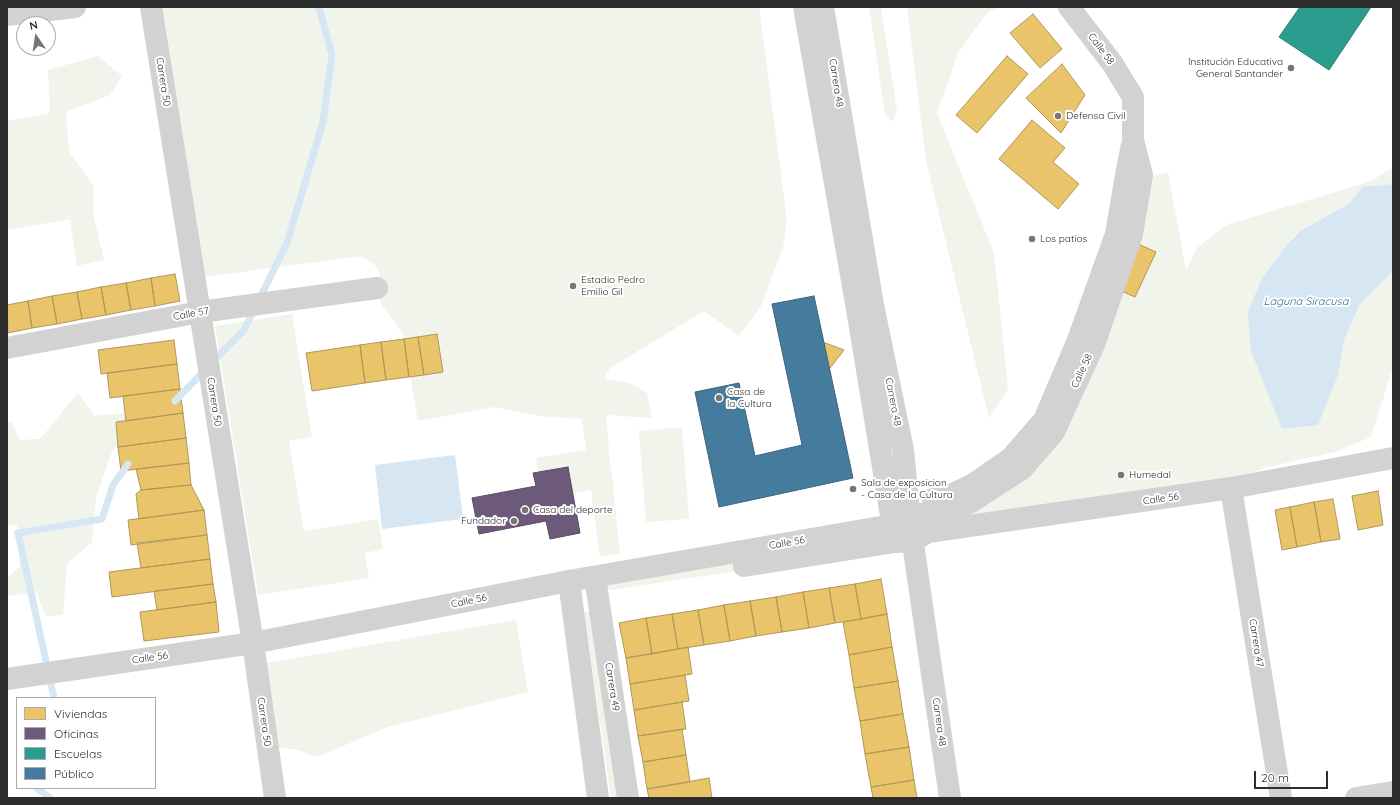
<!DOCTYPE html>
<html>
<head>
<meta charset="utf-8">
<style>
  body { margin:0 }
  #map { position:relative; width:1400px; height:805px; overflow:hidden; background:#fff; font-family:Quicksand,sans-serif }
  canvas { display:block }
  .frame { position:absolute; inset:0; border:8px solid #2d2d2d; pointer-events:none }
  .legend { position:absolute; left:16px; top:697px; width:140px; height:92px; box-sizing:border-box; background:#fff; border:1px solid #ababab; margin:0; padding:5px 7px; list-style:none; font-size:12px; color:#2d2d2d }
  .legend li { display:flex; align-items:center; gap:8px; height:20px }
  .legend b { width:20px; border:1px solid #ababab }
  .north { position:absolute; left:16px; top:16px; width:40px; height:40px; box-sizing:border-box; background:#fff; border:1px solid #ababab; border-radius:50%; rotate:347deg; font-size:11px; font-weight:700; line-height:16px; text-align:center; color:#2d2d2d }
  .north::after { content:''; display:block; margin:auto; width:14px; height:18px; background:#767676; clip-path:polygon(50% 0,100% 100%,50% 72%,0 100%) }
  .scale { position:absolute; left:1254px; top:771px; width:74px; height:18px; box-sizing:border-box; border:2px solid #2d2d2d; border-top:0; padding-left:5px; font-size:12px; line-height:14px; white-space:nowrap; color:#2d2d2d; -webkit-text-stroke:3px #fff; paint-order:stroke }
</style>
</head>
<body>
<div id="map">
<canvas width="1400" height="805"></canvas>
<div class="frame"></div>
<ul class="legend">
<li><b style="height:11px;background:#e9c46a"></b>Viviendas</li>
<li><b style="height:11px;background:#6d597a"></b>Oficinas</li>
<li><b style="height:11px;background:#2a9d8f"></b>Escuelas</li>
<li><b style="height:11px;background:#457b9d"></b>Público</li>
</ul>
<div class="north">N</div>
<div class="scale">20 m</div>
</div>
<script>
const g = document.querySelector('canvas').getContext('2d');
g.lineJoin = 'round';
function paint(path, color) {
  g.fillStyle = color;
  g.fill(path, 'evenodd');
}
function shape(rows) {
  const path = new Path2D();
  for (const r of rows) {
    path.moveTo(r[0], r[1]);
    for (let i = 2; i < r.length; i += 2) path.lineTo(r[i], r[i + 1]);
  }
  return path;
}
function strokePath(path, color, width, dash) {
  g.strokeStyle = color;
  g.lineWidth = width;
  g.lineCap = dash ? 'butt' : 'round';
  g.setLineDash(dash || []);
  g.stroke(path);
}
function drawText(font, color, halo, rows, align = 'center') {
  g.font = font + ' Quicksand,sans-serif';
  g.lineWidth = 4;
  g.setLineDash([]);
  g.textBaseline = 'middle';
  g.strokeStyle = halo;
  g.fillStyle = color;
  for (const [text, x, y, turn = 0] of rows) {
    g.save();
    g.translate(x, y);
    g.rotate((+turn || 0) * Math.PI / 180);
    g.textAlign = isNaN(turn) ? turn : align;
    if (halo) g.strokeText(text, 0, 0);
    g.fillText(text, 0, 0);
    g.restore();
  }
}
const green = shape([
  [155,7,759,7,787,220,783,248,760,308,739,336,704,311,610,368,604,379,630,383,647,393,652,418,606,415,610,463,614,486,613,486,620,553,600,557,591,490,543,498,536,458,586,450,582,419,540,416,494,407,418,421,403,334,383,307,375,290,380,282,380,275,375,265,362,256,203,277],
  [869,7,881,7,897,111,892,122,885,114],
  [907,7,1001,7,987,13,958,53,937,113,994,253,1008,389,989,418,926,161],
  [98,56,122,76,110,95,66,112,69,152,94,187,93,213,104,260,77,266,70,219,7,230,7,121,50,113,48,70],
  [1393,168,1393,184,1362,187,1350,203,1299,231,1285,247,1262,278,1338,375,1344,340,1360,304,1393,271,1393,367,1371,437,1335,452,1264,468,1258,466,1264,469,1214,483,931,528,1021,470,1139,180,1168,172,1186,270,1197,248,1226,225,1372,181,1386,171],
  [292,314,312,437,289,441,304,531,378,519,383,549,365,553,369,578,258,595,215,326],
  [78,393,94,416,126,413,129,439,112,451,96,497,92,542,67,564,63,615,45,616,37,592,7,596,7,577,20,567,17,524,7,526,7,480,9,476,7,469,7,423,12,421,19,440,40,439],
  [682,427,689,519,646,522,639,431],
  [830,544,834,556,611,590,603,587,610,580],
  [596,610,624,798,611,798,584,612],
  [516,620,528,692,388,727,317,757,295,749,275,748,260,664]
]);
const water = shape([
  [1393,184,1393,271,1360,304,1344,340,1338,375,1318,425,1282,429,1251,351,1248,312,1262,278,1285,247,1300,231,1350,203,1362,187],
  [455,455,463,519,382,529,375,465]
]);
const homes = shape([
  [1033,14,1062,49,1040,68,1010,33,1033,14],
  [1007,56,1028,74,977,133,956,115,1007,56],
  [1062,64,1085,95,1061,133,1026,98,1062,64],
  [1032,120,1065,148,1053,162,1079,184,1058,209,999,159,1032,120],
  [1138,244,1156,252,1135,297,1117,289,1138,244],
  [175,274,180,301,155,306,151,278,175,274],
  [151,278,155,306,131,310,126,283,151,278],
  [126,283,131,310,106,315,101,287,126,283],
  [101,287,106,315,82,319,77,292,101,287],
  [77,292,82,319,57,324,52,296,77,292],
  [52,296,57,324,32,328,28,301,52,296],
  [28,301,32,328,8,333,7,305,28,301],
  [777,325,844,350,827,372,839,432,794,403,777,325],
  [437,334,443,372,424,375,418,337,437,334],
  [418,337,424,375,409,377,404,339,418,337],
  [404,339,409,377,386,380,381,342,404,339],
  [174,340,177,364,101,374,98,350,174,340],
  [381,342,386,380,365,383,360,345,381,342],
  [360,345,365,383,312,391,306,353,360,345],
  [177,364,180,389,110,398,107,373,177,364],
  [180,389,183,413,126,421,123,396,180,389],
  [183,413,186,438,118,447,116,422,183,413],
  [186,438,189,463,121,471,118,447,186,438],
  [189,463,191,485,141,490,136,469,189,463],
  [191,485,204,510,139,519,136,494,141,490,191,485],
  [1378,491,1383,525,1358,530,1352,496,1378,491],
  [1333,499,1340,539,1321,542,1314,502,1333,499],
  [1314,502,1321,542,1297,547,1290,507,1314,502],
  [1290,507,1297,547,1282,550,1275,510,1290,507],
  [204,510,207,535,131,545,128,520,204,510],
  [207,535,210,559,141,568,137,543,207,535],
  [210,559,213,584,112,597,109,572,210,559],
  [881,579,887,614,861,619,855,584,881,579],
  [213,584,216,602,157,610,154,591,213,584],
  [855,584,861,619,835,623,829,588,855,584],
  [829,588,835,623,809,628,803,592,829,588],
  [803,592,809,628,782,632,776,597,803,592],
  [776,597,782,632,756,636,750,601,776,597],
  [750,601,756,636,730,641,724,605,750,601],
  [216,602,219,632,144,641,140,612,216,602],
  [724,605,730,641,704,645,698,610,724,605],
  [698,610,704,645,678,649,672,614,698,610],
  [672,614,678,649,652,654,646,618,672,614],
  [887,614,892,647,849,655,843,622,887,614],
  [646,618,652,654,626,658,619,623,646,618],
  [688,647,692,674,630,684,626,658,688,647],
  [892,647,898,681,854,688,849,655,892,647],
  [685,675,689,701,634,710,630,684,685,675],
  [898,681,903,714,860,721,854,688,898,681],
  [682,702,686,729,638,736,634,710,682,702],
  [903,714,909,747,865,754,860,721,903,714],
  [682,729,686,755,643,762,638,736,682,729],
  [909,747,914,780,871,787,865,754,909,747],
  [686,755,690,782,647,789,643,762,686,755],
  [709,778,712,798,649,798,647,789,709,778],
  [914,780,917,798,873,798,871,787,914,780]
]);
const offices = shape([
  [568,467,580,533,550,539,546,521,479,534,472,498,536,486,533,473,568,467]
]);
const schools = shape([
  [1300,7,1371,7,1329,70,1279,37,1300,7]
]);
const public = shape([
  [814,296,853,478,719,507,695,392,739,383,755,456,802,445,772,304,814,296]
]);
const stream = shape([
  [212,362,244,330,287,243,323,122,332,55,319,7],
  [175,401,205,370],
  [54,698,18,533,102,519,113,485,128,464],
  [37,788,50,798]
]);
const minor = shape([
  [151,7,253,643,275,798],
  [804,7,857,309,895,540],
  [823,7,873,305,903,450,910,523,950,798],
  [7,15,75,7],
  [7,348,200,312,377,288],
  [1231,488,1281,798],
  [933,499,942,499,972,485,1011,458,1044,420,1078,340,1116,234,1126,175,1132,145],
  [909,514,945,513,971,502,1022,469,1054,432,1094,345,1132,234,1142,175,1133,140,1133,97,1112,63,1069,7],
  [744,566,895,542,913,541,928,532,1231,488,1393,458],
  [595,577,628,798],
  [569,581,598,798],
  [7,679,253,643,569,581,892,525,910,523,928,532],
  [1356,798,1393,792]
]);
const markers = [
  [1291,68,4,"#767676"],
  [1058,116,4,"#767676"],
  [1032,239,4,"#767676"],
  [573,286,4,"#767676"],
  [719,398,4,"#767676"],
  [1121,475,4,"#767676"],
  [853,489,4,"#767676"],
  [525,510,4,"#767676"],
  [514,521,4,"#767676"]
];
const streetNames = [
  ["Calle 58",1101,49,53],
  ["Carrera 50",163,82,81],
  ["Carrera 48",836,83,81],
  ["Calle 57",191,314,-10],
  ["Calle 58",1082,371,-65],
  ["Carrera 50",214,402,81],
  ["Carrera 48",893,402,79],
  ["Calle 56",1161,499,-8],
  ["Calle 56",787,543,-10],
  ["Calle 56",469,601,-11],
  ["Carrera 47",1256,643,81],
  ["Calle 56",150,658,-8],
  ["Carrera 49",612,687,81],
  ["Carrera 50",264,722,82],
  ["Carrera 48",939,722,82]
];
const poiNames = [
  ["Institución Educativa",1283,62,"right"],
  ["General Santander",1283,74,"right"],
  ["Defensa Civil",1066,116],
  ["Los patios",1040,239],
  ["Estadio Pedro",581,280],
  ["Emilio Gil",581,292],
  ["Casa de",727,392],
  ["la Cultura",727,404],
  ["Humedal",1129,475],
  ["Sala de exposicion",861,483],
  ["- Casa de la Cultura",861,495],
  ["Casa del deporte",533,510],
  ["Fundador",506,521,"right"]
];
const waterNames = [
  ["Laguna Siracusa",1306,302]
];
paint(green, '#f0f4eb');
paint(water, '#d6e6f2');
paint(homes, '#e9c46a');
strokePath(homes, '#b19758', 1);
paint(offices, '#6d597a');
strokePath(offices, '#5a4c63', 1);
paint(schools, '#2a9d8f');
strokePath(schools, '#2b7b72', 1);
paint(public, '#457b9d');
strokePath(public, '#3e647b', 1);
strokePath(stream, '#d6e6f2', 7);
strokePath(minor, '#d2d2d2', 22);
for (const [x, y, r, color] of markers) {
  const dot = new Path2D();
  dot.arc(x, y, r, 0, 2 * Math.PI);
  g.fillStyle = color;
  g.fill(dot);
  strokePath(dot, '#fff', 1.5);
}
drawText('10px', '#2d2d2d', '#fff', streetNames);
drawText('10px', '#2d2d2d', '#fff', poiNames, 'left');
drawText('italic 11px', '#396d91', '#fff', waterNames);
</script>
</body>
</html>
